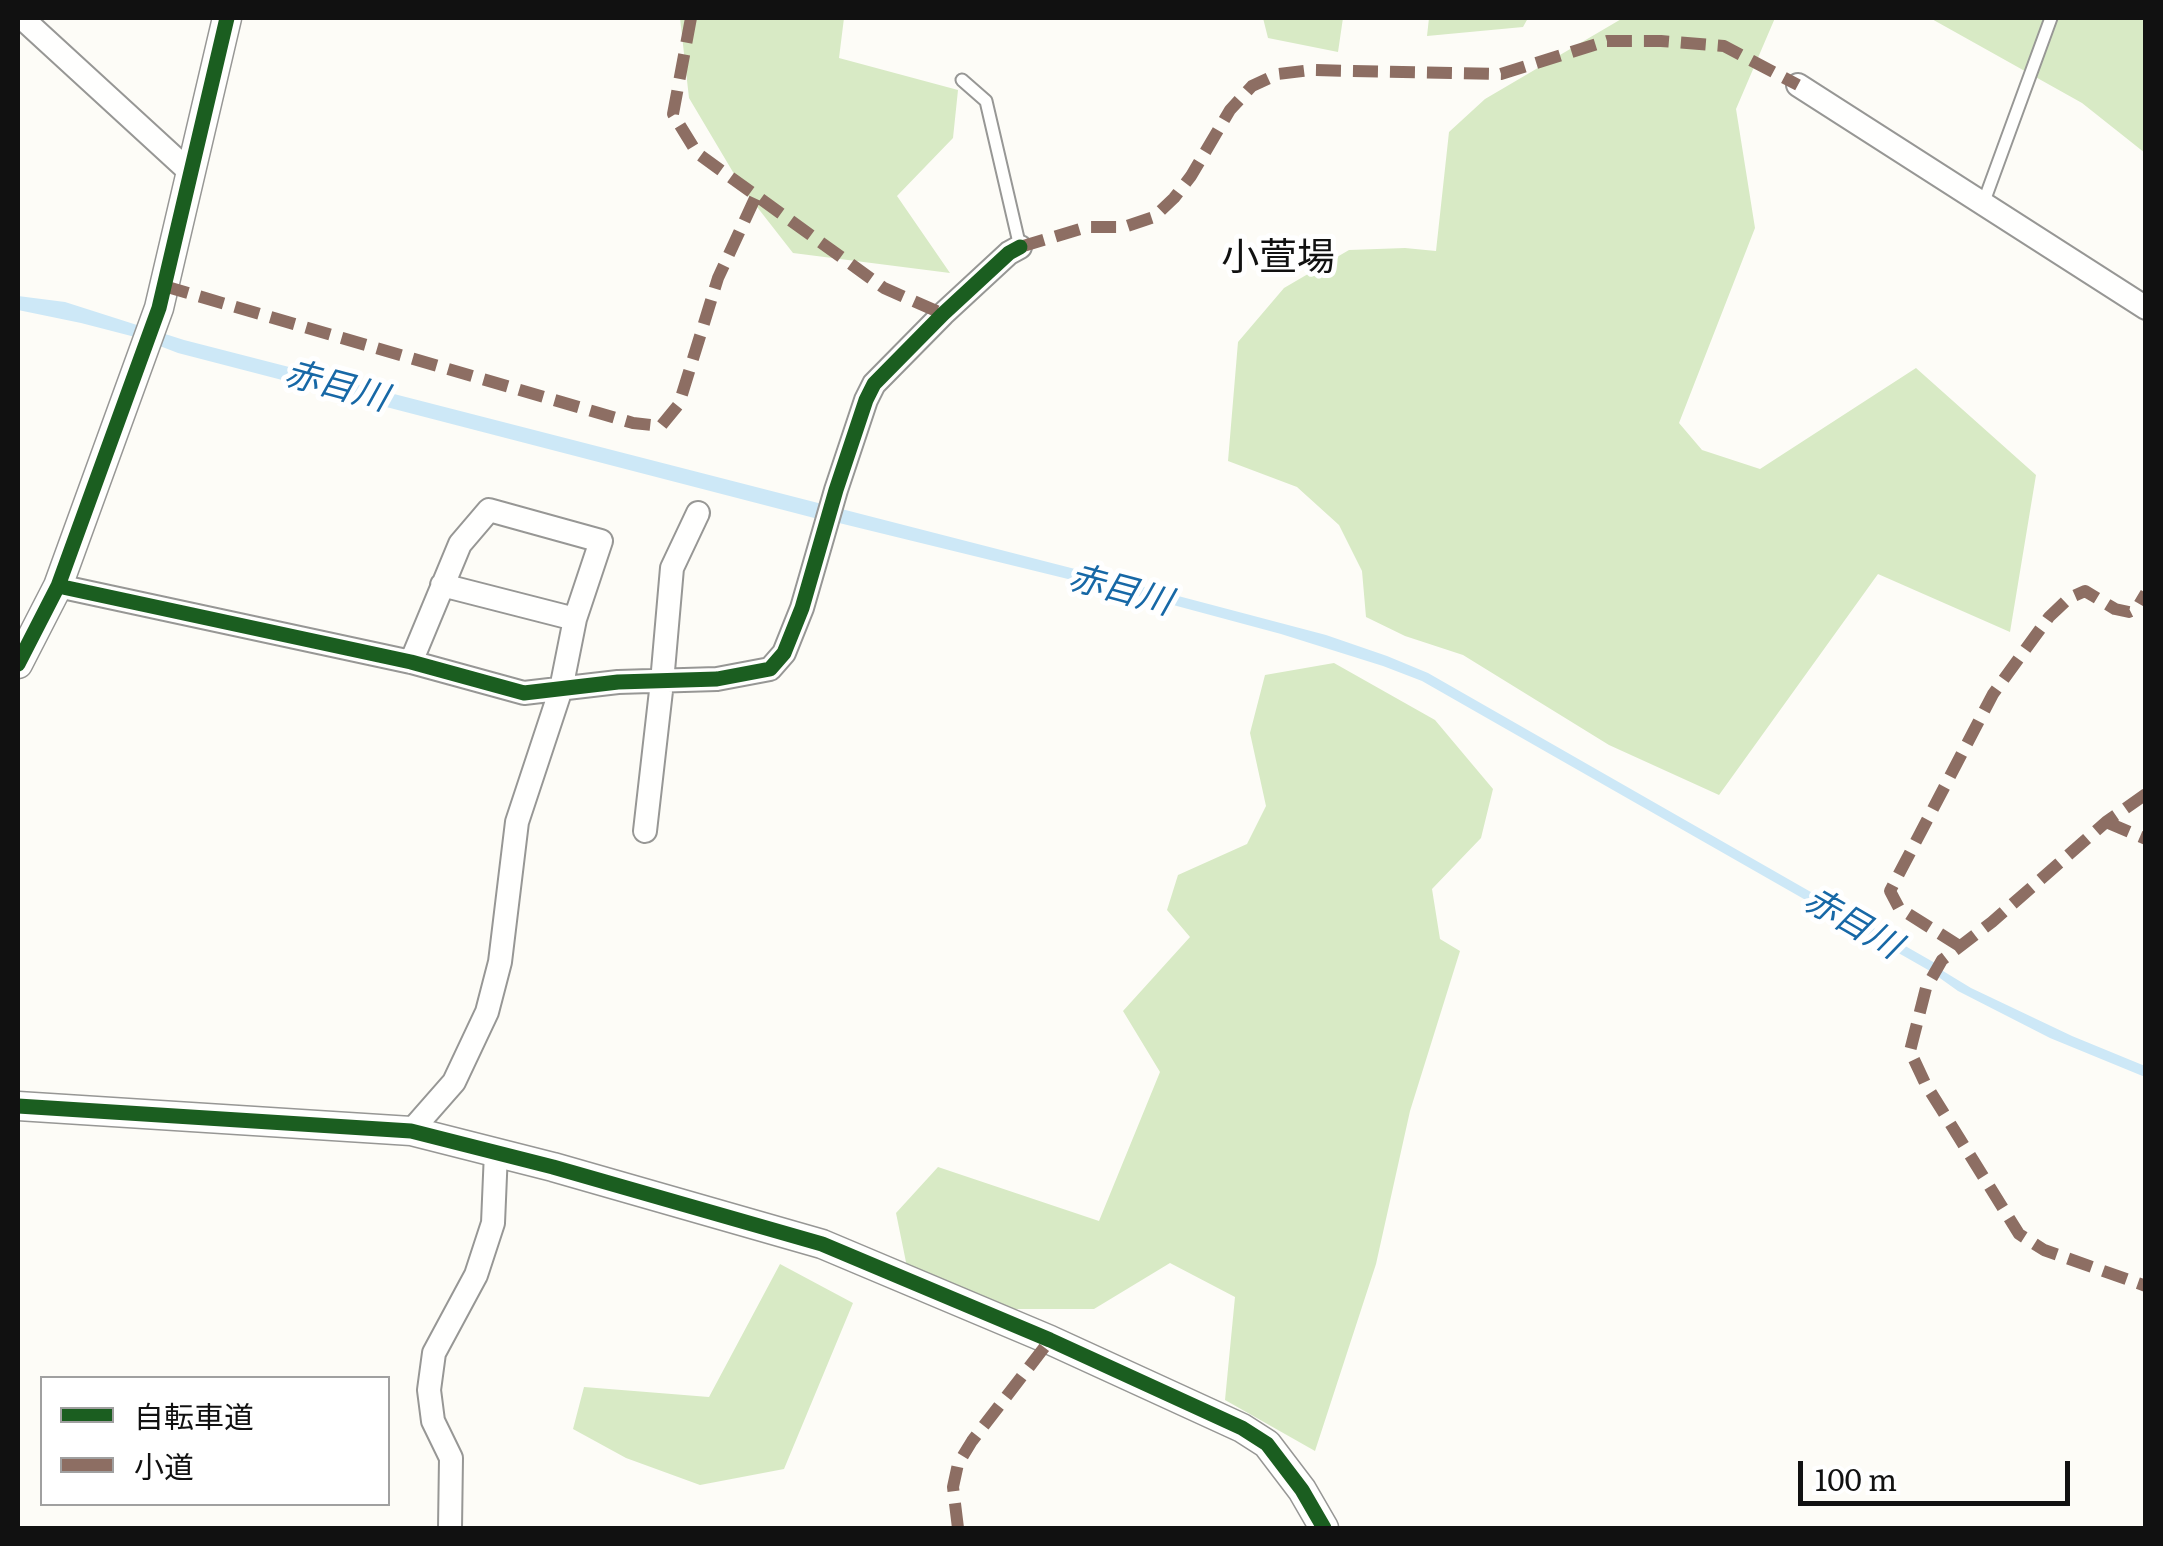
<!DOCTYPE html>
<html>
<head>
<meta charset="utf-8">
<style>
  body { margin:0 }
  #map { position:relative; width:2163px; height:1546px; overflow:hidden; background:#fdfcf7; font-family:Literata,"Noto Sans JP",serif }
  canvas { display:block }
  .frame { position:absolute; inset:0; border:20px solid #111; pointer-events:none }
  .legend { position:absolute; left:40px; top:1376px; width:350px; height:130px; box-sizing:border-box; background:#fff; border:2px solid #a0a0a0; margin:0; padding:12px 18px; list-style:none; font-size:30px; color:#111 }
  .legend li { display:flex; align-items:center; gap:20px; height:50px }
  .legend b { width:50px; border:2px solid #a0a0a0 }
  .scale { position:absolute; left:1798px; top:1461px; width:272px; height:45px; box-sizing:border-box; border:5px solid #111; border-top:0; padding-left:12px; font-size:30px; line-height:35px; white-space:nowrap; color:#111; -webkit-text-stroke:8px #fff; paint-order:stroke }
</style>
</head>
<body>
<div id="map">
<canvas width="2163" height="1546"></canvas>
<div class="frame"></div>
<ul class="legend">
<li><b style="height:12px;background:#1b5e20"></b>自転車道</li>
<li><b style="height:12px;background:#8d6e63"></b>小道</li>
</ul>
<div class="scale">100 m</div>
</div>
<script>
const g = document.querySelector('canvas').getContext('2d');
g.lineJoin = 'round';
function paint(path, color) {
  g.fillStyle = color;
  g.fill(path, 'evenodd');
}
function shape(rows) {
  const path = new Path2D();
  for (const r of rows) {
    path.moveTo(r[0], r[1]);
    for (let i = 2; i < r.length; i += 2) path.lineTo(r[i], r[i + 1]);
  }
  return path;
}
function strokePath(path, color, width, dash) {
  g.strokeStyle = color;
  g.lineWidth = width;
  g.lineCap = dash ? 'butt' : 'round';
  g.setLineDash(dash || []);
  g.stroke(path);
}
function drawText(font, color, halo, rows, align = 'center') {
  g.font = font + ' Literata,"Noto Sans JP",serif';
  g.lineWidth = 10;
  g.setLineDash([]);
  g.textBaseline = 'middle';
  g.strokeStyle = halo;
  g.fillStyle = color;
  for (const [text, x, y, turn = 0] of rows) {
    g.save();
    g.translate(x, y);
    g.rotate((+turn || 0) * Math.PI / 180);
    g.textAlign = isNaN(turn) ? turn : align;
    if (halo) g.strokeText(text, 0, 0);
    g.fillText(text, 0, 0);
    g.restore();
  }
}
const forest = shape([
  [680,18,844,18,839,58,958,90,953,138,897,196,950,273,793,253,743,189,689,98],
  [1263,18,1343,18,1338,52,1268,38],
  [1429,18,1528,18,1523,27,1427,36],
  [1623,18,1775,18,1736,109,1755,228,1679,423,1702,450,1760,469,1916,368,2036,475,2010,632,1878,574,1719,795,1609,745,1463,655,1405,636,1366,617,1362,571,1339,525,1297,487,1228,461,1238,342,1284,288,1349,250,1405,248,1436,251,1449,132,1485,99],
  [1930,18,2145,18,2145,153,2082,103],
  [1334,663,1435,720,1493,789,1481,838,1432,889,1440,939,1460,951,1410,1111,1376,1264,1315,1451,1225,1400,1235,1297,1170,1263,1094,1309,996,1309,907,1267,896,1213,938,1167,1099,1221,1160,1072,1123,1011,1190,937,1167,910,1178,875,1247,844,1266,806,1250,733,1265,675],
  [780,1264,853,1303,784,1469,700,1485,626,1458,573,1429,584,1387,709,1397]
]);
const water = shape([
  [18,296,65,302,184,340,1110,578,1326,635,1387,656,1428,673,1935,963,1943,971,1971,988,2072,1036,2145,1066,2145,1077,2050,1038,1958,991,1930,971,1422,681,1383,666,1281,634,1162,602,835,522,822,520,178,353,139,338,81,323,18,310]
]);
const service = shape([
  [962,80,986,101,1020,247],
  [1983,204,2051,18]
]);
const minor = shape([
  [22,18,191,173],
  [1798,85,2146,308],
  [442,585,575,619],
  [58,586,411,662,524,693,618,682,717,679,770,669,784,653,802,608,836,490,866,400,874,384,943,314,1009,253,1020,247],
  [411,662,460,544,489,510,601,541,575,619,561,689,517,822,500,962,487,1012,454,1082,411,1131],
  [645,831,662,682,672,568,698,513],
  [450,1528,451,1458,433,1421,429,1390,434,1353,476,1275,493,1223,496,1152]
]);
const tertiary = shape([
  [18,664,58,586,159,308,227,18],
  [18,1106,411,1131,553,1167,822,1244,1050,1340,1242,1428,1267,1444,1302,1490,1324,1528]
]);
const quiet = shape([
  [691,18,673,114,697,153,884,288,943,314],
  [1020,247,1087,227,1124,227,1154,217,1174,198,1191,176,1230,110,1252,86,1278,74,1311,70,1501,74,1607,41,1661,41,1724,46,1798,85],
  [164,286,633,423,661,426,679,404,718,278,756,196],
  [2146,794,2106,822,1992,922,1942,960,1926,988,1910,1051,1925,1083,2019,1234,2044,1250,2146,1286],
  [2106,822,2146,839],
  [1961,947,1899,908,1890,891,1993,694,2049,617,2069,598,2085,591,2115,609,2129,612,2137,608,2146,593],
  [958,1528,953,1487,958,1464,972,1441,1050,1340]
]);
const cycleway = shape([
  [58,586,411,662,524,693,618,682,717,679,770,669,784,653,802,608,836,490,866,400,874,384,943,314,1009,253,1020,247],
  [18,664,58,586,159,308,227,18],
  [18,1106,411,1131,553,1167,822,1244,1050,1340,1242,1428,1267,1444,1302,1490,1324,1528]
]);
const waterNames = [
  ["赤目川",336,387,15],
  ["赤目川",1120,591,15],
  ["赤目川",1852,924,30]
];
const quarterNames = [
  ["小萱場",1278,259]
];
paint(forest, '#d8eac5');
paint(water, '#cde8f7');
strokePath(service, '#979795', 15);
strokePath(minor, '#979795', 26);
strokePath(tertiary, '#979795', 31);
strokePath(service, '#fffffe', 11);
strokePath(minor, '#fffffe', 22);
strokePath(tertiary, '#fffffe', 28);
strokePath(quiet, '#8d6e63', 12, [25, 12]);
strokePath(cycleway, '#1b5e20', 15);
drawText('italic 35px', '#1768a6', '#fff', waterNames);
drawText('38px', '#111', '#fff', quarterNames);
</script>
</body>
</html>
